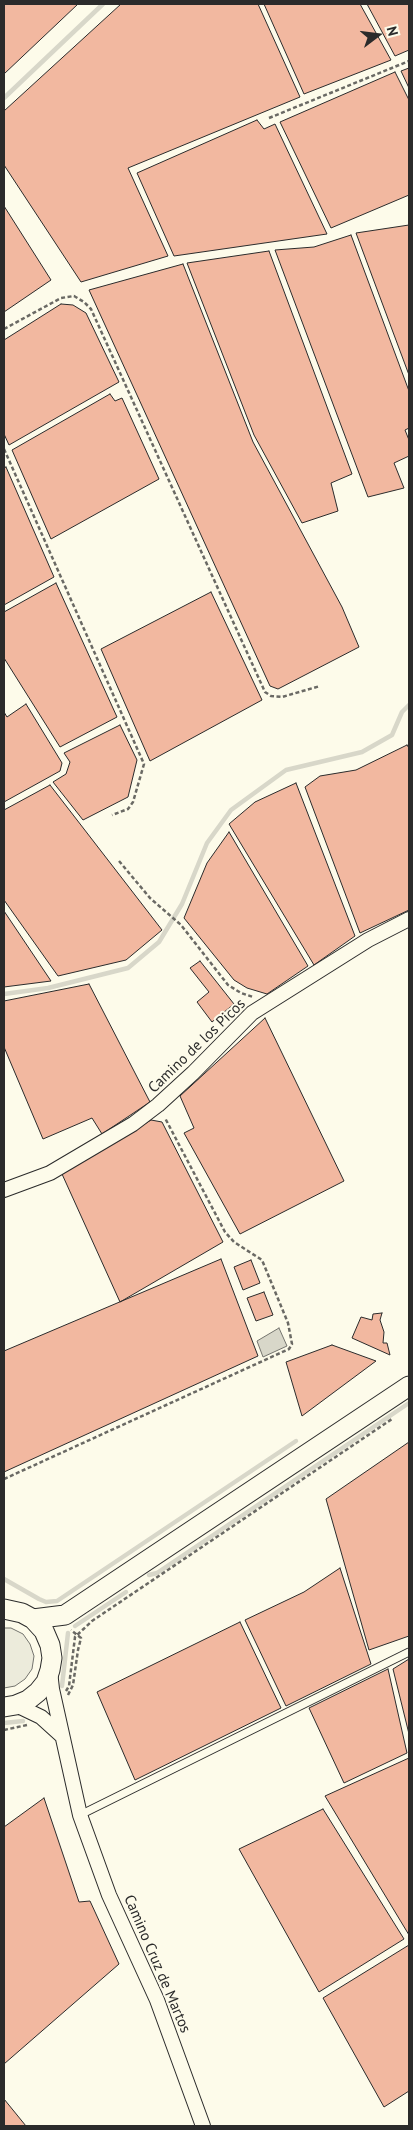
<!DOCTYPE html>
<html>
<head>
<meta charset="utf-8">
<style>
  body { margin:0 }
  #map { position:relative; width:413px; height:2130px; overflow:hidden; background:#fdfbea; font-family:"PT Sans",sans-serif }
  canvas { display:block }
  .frame { position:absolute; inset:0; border:5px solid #2b2b2b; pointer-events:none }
  .north { position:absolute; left:353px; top:10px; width:50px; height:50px; -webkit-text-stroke:4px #fdfbea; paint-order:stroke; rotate:75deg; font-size:14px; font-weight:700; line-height:20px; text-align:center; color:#2b2b2b }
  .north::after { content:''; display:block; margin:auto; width:18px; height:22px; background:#2b2b2b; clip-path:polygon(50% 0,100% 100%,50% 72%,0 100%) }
</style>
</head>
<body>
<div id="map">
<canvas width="413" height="2130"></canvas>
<div class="frame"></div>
<div class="north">N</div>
</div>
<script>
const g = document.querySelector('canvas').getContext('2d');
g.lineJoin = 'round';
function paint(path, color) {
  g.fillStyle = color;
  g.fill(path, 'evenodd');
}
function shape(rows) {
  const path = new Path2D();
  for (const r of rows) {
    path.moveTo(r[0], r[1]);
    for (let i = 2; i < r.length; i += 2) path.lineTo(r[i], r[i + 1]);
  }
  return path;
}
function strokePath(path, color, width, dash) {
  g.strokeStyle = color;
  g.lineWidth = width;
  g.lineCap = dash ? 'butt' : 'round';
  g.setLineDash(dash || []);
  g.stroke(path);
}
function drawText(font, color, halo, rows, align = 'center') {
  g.font = font + ' "PT Sans",sans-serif';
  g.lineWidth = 4;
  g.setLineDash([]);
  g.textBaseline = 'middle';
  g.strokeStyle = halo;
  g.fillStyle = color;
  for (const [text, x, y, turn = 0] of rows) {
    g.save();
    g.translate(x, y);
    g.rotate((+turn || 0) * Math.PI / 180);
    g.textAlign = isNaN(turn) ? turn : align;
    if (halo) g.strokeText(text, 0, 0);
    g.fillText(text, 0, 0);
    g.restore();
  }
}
const green = shape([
  [4,1628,11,1628,23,1634,30,1644,34,1656,32,1669,25,1679,15,1686,4,1688,4,1628]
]);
const water = shape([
  [279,1328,287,1346,263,1357,257,1341,279,1328]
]);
const stream = shape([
  [4,98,103,4],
  [4,994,48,988,128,968,159,942,182,904,207,843,231,810,286,770,362,752,392,735,402,712,409,705],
  [149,1575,157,1573,409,1403],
  [4,1579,39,1599,46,1602,57,1601,296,1441],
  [75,1626,126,1592],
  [62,1686,68,1633],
  [4,1723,23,1721]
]);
const building = shape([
  [4,4,78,4,4,74,4,4],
  [121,4,258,4,300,97,128,168,168,256,81,282,4,165,4,111,121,4],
  [264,4,360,4,391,60,304,94,264,4],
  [367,4,409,4,409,50,395,56,367,4],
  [409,68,409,88,401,71,409,68],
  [395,72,409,100,409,195,331,228,280,122,395,72],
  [257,120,264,129,275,124,327,234,174,256,137,173,257,120],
  [4,206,51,280,4,312,4,206],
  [409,225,409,375,356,233,409,225],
  [351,235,409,391,409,428,405,430,409,440,409,456,394,463,404,488,368,497,275,250,314,247,351,235],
  [269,251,352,474,331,483,338,511,302,523,254,435,187,263,269,251],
  [183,264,253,442,342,607,359,647,278,689,270,686,89,290,183,264],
  [61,304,73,305,86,313,119,382,9,445,4,434,4,340,61,304],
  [110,394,115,401,122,398,159,479,51,539,12,450,110,394],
  [6,467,54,577,4,605,4,468,6,467],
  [56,583,117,717,60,747,4,658,4,612,56,583],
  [211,592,262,700,150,761,101,649,211,592],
  [26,704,62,763,60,771,4,802,4,712,7,717,26,704],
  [120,725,137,760,128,797,83,820,53,782,66,774,70,762,64,753,120,725],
  [407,745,409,748,409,910,360,933,305,787,320,776,356,770,407,745],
  [296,783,355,936,314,965,229,824,255,802,296,783],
  [50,785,162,930,126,960,58,976,4,900,4,810,50,785],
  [229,832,308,966,267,994,247,988,234,980,184,918,207,863,229,832],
  [4,911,51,981,4,987,4,911],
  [200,961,234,1004,212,1022,197,1002,209,992,190,968,200,961],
  [89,984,150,1102,102,1134,92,1118,43,1139,4,1047,4,1001,89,984],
  [265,1018,344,1181,240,1234,184,1133,194,1128,180,1096,265,1018],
  [151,1120,162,1122,223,1242,120,1302,62,1174,151,1120],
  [221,1259,258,1356,4,1472,4,1351,221,1259],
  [251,1260,260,1283,243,1290,234,1267,251,1260],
  [264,1292,273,1315,256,1321,247,1298,264,1292],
  [382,1313,380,1320,384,1332,383,1343,387,1343,390,1355,352,1338,361,1317,372,1320,373,1314,382,1313],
  [332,1345,376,1361,302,1416,286,1362,332,1345],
  [409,1442,409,1636,369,1650,326,1499,409,1442],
  [340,1568,371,1664,286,1706,245,1620,304,1592,340,1568],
  [240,1622,281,1708,135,1780,97,1692,240,1622],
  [409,1659,409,1734,393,1669,409,1659],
  [388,1669,407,1753,344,1783,309,1708,388,1669],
  [409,1758,409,1935,325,1796,409,1758],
  [44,1798,79,1902,90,1901,119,1964,4,2064,4,1827,44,1798],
  [323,1809,404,1939,319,1992,239,1849,323,1809],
  [409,1945,409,2091,384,2107,323,1998,409,1945],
  [4,2099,26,2126,4,2126,4,2099]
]);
const path = shape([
  [269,118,409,61],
  [4,329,61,298,74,296,84,302,91,309,265,692,271,696,282,697,320,686],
  [4,449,144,764,133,802,128,809,112,815],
  [119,861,150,898,181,925,228,985,241,993,253,997],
  [4,1479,289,1349,292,1344,288,1323,262,1260,234,1242,225,1232,165,1118],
  [66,1691,69,1686,75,1637,92,1621,392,1419],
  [68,1695,73,1685,78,1650,81,1638,71,1630],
  [4,1730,27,1725]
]);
const lane = shape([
  [80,1815,409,1652]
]);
const street = shape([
  [4,1190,50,1173,133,1124,158,1105,193,1073,252,1013,368,940,409,919],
  [50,1671,52,1689,80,1815,109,1895,157,2000,203,2126],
  [16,1705,41,1717,62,1736]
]);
const secondary = shape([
  [4,1609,22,1613,33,1619,44,1631,50,1645,52,1658,50,1670,46,1682,38,1692,28,1700,16,1705,4,1707],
  [33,1619,65,1615,409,1386]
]);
const streetNames = [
  ["Camino de los Picos",197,1046,-44],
  ["Camino Cruz de Martos",157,1964,67]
];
paint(green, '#ecebdb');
strokePath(green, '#74746e', 1);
paint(water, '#d8d7c9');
strokePath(water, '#74746e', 1);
strokePath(stream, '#d8d7c9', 4.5);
paint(building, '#f2b8a0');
strokePath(building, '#2b2b2b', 1);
strokePath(lane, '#2b2b2b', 9);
strokePath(street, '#2b2b2b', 16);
strokePath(secondary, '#2b2b2b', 21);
strokePath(path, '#6a6964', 2.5, [4, 2.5]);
strokePath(lane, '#fdfbea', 7);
strokePath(street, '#fdfbea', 14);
strokePath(secondary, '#fdfbea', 19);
drawText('15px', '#2b2b2b', '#fdfbea', streetNames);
</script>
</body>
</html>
